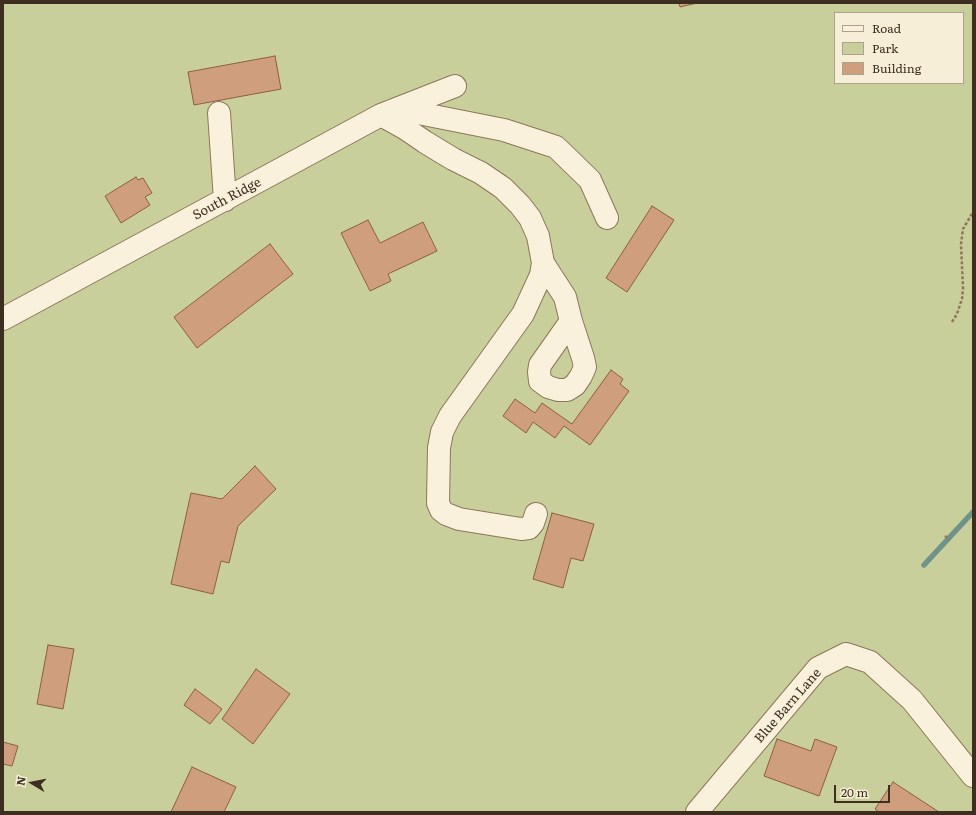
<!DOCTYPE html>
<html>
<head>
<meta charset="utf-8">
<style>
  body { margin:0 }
  #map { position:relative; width:976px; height:815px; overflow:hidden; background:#f0e4c8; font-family:Literata,serif }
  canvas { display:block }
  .frame { position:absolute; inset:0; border:4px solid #3d2e20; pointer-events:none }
  .legend { position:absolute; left:834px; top:12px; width:130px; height:72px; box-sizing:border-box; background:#f7eed8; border:1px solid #ada18e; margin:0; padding:5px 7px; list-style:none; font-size:12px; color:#3d2e20 }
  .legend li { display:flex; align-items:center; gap:8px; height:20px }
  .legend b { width:20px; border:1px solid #ada18e }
  .north { position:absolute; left:12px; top:763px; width:40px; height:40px; -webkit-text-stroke:3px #f7eed8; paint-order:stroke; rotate:280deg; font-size:11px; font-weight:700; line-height:16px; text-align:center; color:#3d2e20 }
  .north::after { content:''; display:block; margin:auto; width:14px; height:18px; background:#3d2e20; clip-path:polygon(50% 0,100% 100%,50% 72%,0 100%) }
  .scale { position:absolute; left:834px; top:785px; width:56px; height:18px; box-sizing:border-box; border:2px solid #3d2e20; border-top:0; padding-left:5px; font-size:12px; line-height:14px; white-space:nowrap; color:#3d2e20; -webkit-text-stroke:3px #f7eed8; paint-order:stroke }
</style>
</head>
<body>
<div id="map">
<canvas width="976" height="815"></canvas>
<div class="frame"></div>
<ul class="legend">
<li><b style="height:5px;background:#faf1dc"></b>Road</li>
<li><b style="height:11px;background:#c9cf9b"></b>Park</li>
<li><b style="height:11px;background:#cf9f7d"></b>Building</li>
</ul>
<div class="north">N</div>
<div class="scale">20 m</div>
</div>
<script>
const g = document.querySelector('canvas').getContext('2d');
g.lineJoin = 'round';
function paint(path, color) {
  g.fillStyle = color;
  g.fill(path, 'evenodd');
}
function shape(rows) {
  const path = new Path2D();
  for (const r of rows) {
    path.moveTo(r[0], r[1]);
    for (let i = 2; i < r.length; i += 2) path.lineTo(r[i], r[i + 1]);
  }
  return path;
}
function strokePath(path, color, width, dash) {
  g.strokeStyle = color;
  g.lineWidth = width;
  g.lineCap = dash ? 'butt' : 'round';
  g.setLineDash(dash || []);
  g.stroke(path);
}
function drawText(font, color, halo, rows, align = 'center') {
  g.font = font + ' Literata,serif';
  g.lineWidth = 3.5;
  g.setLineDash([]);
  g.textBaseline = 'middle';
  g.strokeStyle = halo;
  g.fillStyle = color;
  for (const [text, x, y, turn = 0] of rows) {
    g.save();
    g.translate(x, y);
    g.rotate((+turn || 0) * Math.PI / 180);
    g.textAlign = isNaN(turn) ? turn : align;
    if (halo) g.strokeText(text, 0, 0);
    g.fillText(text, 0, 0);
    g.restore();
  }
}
const green = shape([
  [3,3,973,3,973,812,3,812],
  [835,13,963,13,963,83,835,83]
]);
const stream = shape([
  [924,565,973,512]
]);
const building = shape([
  [679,3,697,3,680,7,679,3],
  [275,56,281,89,194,105,188,72,275,56],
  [136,177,138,180,143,178,152,193,145,197,150,205,121,223,105,196,136,177],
  [652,206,674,220,627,292,606,278,652,206],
  [368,220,380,243,423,222,437,251,388,274,391,281,370,291,341,233,368,220],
  [270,244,293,274,197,348,174,317,270,244],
  [611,370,623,379,620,384,629,391,590,445,564,426,555,438,533,422,526,433,503,416,515,399,535,413,542,403,572,424,611,370],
  [255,466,276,489,238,526,229,563,221,561,213,594,171,584,191,493,222,499,255,466],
  [552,513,594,524,583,561,571,558,563,588,533,579,552,513],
  [48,645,74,649,63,709,37,704,48,645],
  [256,669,290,694,253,744,222,719,256,669],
  [195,689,222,709,210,724,184,705,195,689],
  [777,739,811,751,815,739,837,747,819,796,764,776,777,739],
  [3,742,18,746,12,766,3,764,3,742],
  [192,767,236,787,224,812,171,812,192,767],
  [893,782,939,812,879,812,875,809,893,782]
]);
const path = shape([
  [952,322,957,314,962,299,963,288,961,244,963,229,973,212],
  [945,536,950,540]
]);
const minor = shape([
  [398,109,504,130,556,147,590,180,607,218],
  [219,113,225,200],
  [381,115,406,129,425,142,453,159,481,173,503,188,520,205,530,218,538,236,543,263,541,275,523,314,450,416,442,432,439,448,438,503,441,510,446,514,459,519,521,529,529,528,533,523,536,514],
  [543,263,565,297,571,321,540,365,539,372,540,381,548,387,558,390,567,390,575,385,581,376,585,367,583,358,571,321],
  [3,319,381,115,455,86],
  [697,812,818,668,846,654,870,662,912,700,973,776]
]);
const streetNames = [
  ["South Ridge",227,199,-28],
  ["Blue Barn Lane",788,706,-49]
];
paint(green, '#c9cf9b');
strokePath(stream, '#6f938a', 5.5);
paint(building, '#cf9f7d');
strokePath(building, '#8d5f41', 1);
strokePath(minor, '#8d765c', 24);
strokePath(path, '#8d765c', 2.5, [3, 2]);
strokePath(minor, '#faf1dc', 22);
drawText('13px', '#3d2e20', '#f7eed8', streetNames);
</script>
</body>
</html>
